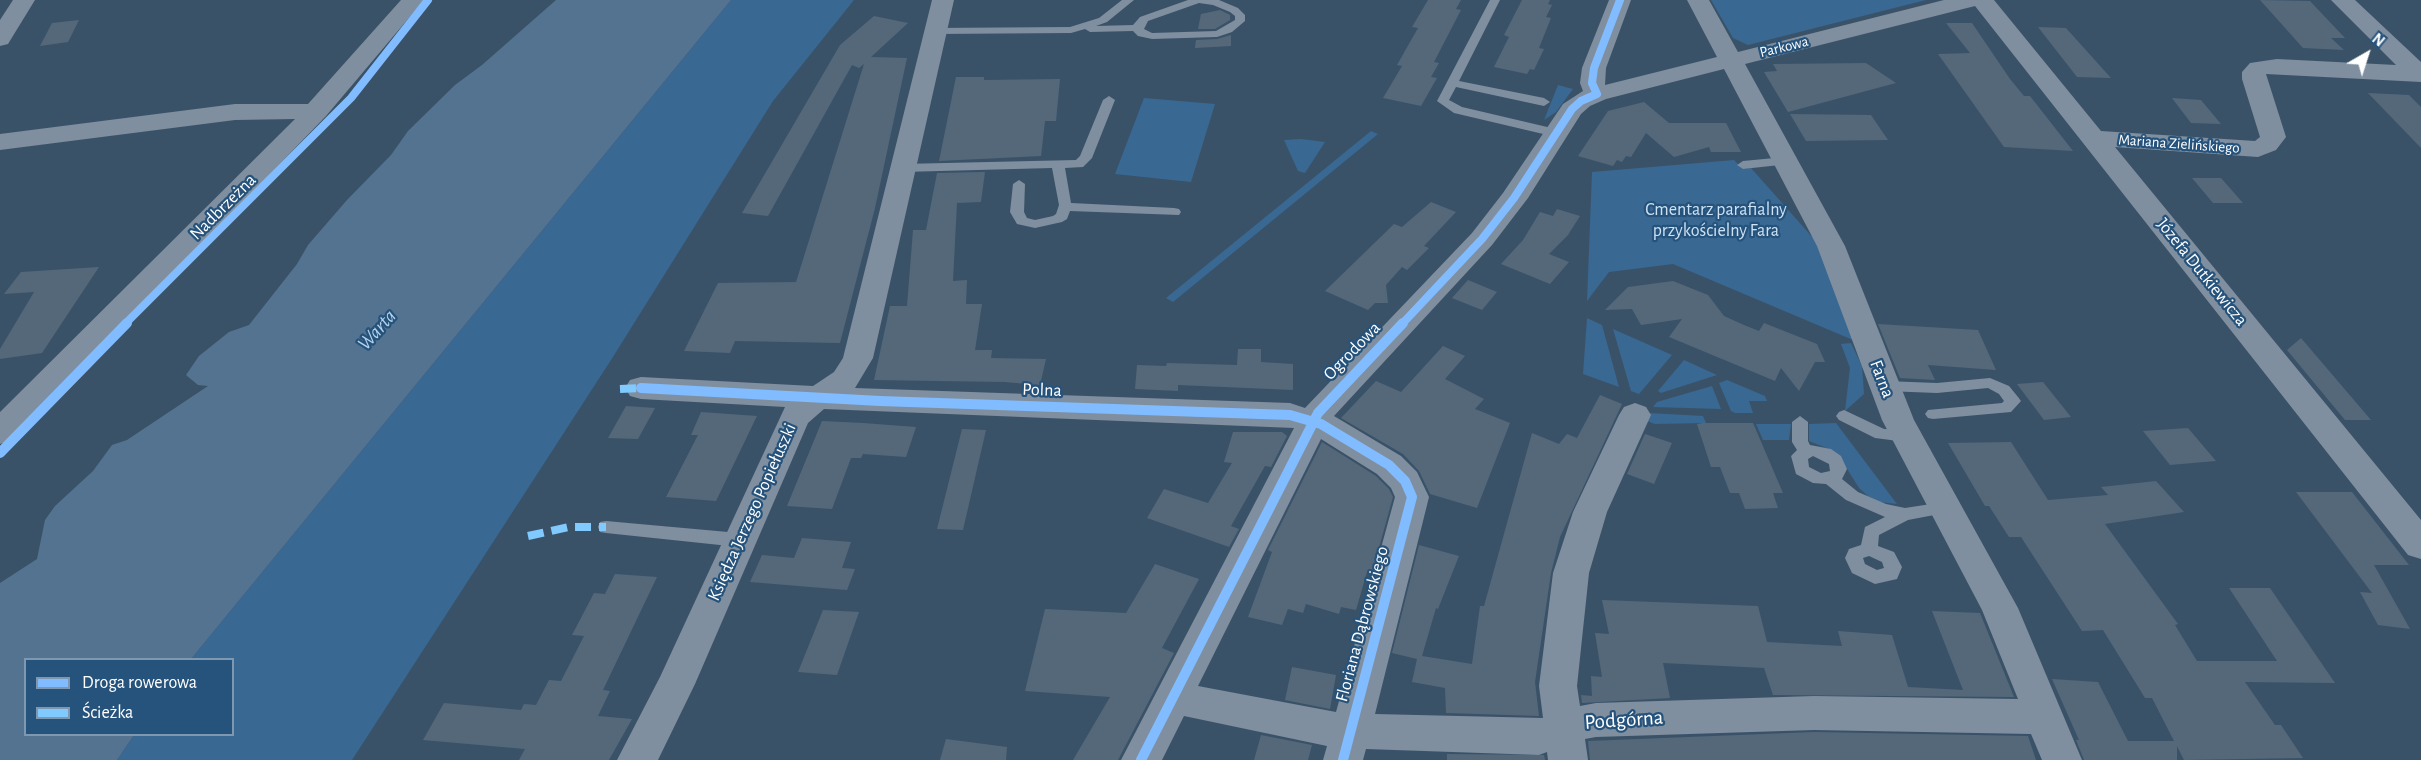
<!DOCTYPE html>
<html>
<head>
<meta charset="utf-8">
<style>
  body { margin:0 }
  #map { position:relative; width:2421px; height:760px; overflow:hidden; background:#3a5268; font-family:"Alegreya Sans",sans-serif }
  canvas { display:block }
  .legend { position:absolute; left:24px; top:658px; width:210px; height:78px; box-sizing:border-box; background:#26537c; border:2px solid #7d98b0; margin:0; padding:8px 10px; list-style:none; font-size:18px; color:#fff }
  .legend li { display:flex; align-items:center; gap:12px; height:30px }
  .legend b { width:30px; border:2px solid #7d98b0 }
  .north { position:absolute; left:2337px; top:24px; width:60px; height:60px; -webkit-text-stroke:4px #26537c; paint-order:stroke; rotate:39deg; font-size:16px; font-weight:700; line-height:24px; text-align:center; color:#fff }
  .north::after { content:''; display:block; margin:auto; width:21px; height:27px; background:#fff; clip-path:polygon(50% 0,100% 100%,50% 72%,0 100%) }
</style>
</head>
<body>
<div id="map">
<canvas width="2421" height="760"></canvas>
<ul class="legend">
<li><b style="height:8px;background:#80bcff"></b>Droga rowerowa</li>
<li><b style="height:8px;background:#80caff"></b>Ścieżka</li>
</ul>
<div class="north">N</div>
</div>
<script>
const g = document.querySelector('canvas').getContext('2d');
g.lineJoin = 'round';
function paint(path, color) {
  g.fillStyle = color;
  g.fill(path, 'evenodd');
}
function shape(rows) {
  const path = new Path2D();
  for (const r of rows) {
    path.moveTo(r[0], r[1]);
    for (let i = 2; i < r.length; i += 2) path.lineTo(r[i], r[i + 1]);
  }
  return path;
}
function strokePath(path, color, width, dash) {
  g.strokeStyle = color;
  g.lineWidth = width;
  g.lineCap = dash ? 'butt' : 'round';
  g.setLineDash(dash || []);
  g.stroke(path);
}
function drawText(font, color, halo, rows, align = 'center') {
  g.font = font + ' "Alegreya Sans",sans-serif';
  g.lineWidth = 4.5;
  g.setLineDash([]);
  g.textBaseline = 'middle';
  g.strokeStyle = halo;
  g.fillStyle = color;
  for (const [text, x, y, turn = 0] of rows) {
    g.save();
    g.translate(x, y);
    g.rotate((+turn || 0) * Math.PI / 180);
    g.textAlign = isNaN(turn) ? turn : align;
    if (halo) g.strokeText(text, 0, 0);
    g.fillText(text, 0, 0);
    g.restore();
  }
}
const green = shape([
  [731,0,854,0,773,101,611,360,352,760,117,760,134,735,232,734,232,660,191,659],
  [1711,0,1926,0,1748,45,1733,38],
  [1558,85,1573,89,1556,112,1544,120],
  [1144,98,1215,104,1191,182,1115,174],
  [1371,131,1378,134,1173,302,1166,298],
  [1301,139,1325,142,1305,173,1298,171,1284,140],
  [1734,160,1743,169,1751,168,1822,248,1853,340,1673,264,1609,272,1587,301,1592,172],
  [1587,318,1602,325,1619,387,1583,374],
  [1613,329,1672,355,1639,394,1631,391],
  [1851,343,1862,366,1864,394,1845,411,1850,368,1841,344],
  [1684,360,1717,375,1661,393,1658,391],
  [1727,380,1765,396,1767,401,1749,401,1753,413,1735,413,1731,411,1719,383],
  [1712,386,1721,409,1653,407,1657,402],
  [1649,413,1703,416,1706,423,1655,424,1644,420],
  [1836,423,1897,504,1880,502,1869,497,1859,488,1839,456,1829,449,1809,441,1809,424],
  [1756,424,1791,424,1789,440,1763,440]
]);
const water = shape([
  [556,0,731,0,191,659,26,660,26,734,134,735,117,760,0,760,0,583,37,559,45,520,55,506,93,471,112,445,127,440,208,386,198,385,186,375,199,356,229,332,249,325,297,264,308,245,347,200,391,155,408,131,455,85,482,65]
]);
const building = shape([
  [1428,0,1461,0,1456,9,1461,10,1434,62,1439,63,1431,77,1437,78,1421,106,1383,98,1402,66,1397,65,1418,28,1412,27],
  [1522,0,1550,0,1548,4,1552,5,1546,17,1551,18,1539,48,1544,49,1534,70,1530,69,1527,74,1494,67,1509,37,1504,35],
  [2260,0,2310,1,2345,38,2331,38,2344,50,2303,48],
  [1220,10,1230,15,1230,20,1215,29,1198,29,1201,14],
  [874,16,908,23,871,57,907,58,875,208,840,343,735,341,730,353,684,351,718,283,796,282,864,64,859,68,852,65,768,216,742,213,840,45],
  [79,20,68,42,40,46,52,23],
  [1946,23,1972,23,2010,79,2024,96,2030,96,2073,151,2004,147,1938,54,1970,53],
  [2038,27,2066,28,2111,78,2077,77],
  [1231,35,1231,46,1195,48,1196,40,1217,39],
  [1866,63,1896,83,1788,112,1764,72,1777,71,1773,64],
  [956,77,984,77,984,80,1060,79,1056,121,1045,121,1041,156,939,161],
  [2368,93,2409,95,2421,107,2421,148],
  [2172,98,2201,100,2221,124,2191,123],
  [1644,102,1669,123,1726,123,1741,152,1711,152,1709,147,1674,157,1646,133,1631,157,1626,156,1622,162,1617,160,1613,166,1578,156,1608,111],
  [1790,114,1871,115,1888,140,1806,141],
  [985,172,981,202,957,203,953,281,967,280,966,304,982,304,975,350,992,350,991,358,1046,359,1040,385,1004,382,874,380,890,306,907,306,913,230,926,230,937,173],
  [2192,178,2221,178,2243,203,2213,203],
  [1431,202,1456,212,1424,246,1429,248,1407,270,1402,267,1386,285,1388,303,1375,303,1368,310,1325,291,1394,224,1402,227],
  [1557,209,1580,216,1568,235,1549,254,1569,262,1550,284,1501,264,1523,240,1540,212,1553,216],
  [99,267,42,353,0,359,0,349,34,292,4,294,21,272],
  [1468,280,1497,292,1482,310,1452,298],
  [1673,281,1708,295,1724,316,1744,325,1759,331,1764,323,1817,344,1825,362,1815,362,1799,391,1781,368,1775,381,1669,337,1682,319,1641,325,1632,309,1605,310,1628,287],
  [1878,324,1978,330,1996,370,1928,365,1935,380,1900,378],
  [2301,338,2371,420,2345,420,2287,350],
  [1443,346,1465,356,1445,379,1484,399,1475,409,1510,423,1477,508,1430,494,1419,471,1403,454,1341,418,1376,381,1401,392],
  [1238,349,1261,349,1261,362,1293,364,1293,390,1178,385,1178,391,1135,389,1137,365,1166,366,1167,363,1237,365],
  [2043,382,2071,417,2044,420,2017,384],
  [1600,395,1622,404,1560,537,1551,573,1535,682,1539,716,1446,713,1445,688,1412,682,1417,659,1392,653,1419,545,1459,556,1438,609,1436,608,1422,656,1472,664,1480,606,1484,606,1532,433,1559,444,1567,434,1577,438],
  [626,406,655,408,638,439,608,438],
  [701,412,757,416,716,501,666,497,698,435,691,435],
  [822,421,863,423,916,427,906,457,863,454,861,458,851,458,832,509,787,506],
  [1703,423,1753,423,1783,493,1773,493,1778,508,1745,509,1739,493,1730,493,1720,467,1711,467,1697,424],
  [2188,428,2216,461,2170,465,2143,431],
  [962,429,986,430,963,530,937,529],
  [1233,432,1282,432,1287,436,1271,467,1265,466,1231,526,1239,529,1229,547,1147,518,1164,489,1208,503,1232,463,1224,462],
  [1645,434,1672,443,1654,484,1627,474],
  [1322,442,1376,476,1389,489,1393,497,1372,573,1367,572,1356,610,1341,607,1339,614,1306,604,1303,613,1288,609,1282,625,1248,617,1272,552,1268,550],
  [2011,442,2048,500,2108,495,2101,487,2156,481,2184,512,2105,524,2178,624,2175,625,2197,661,2277,661,2229,588,2270,588,2335,683,2245,682,2275,725,2281,725,2303,758,2184,760,2177,746,2177,760,2084,760,2076,740,2079,740,2052,679,2098,682,2128,741,2174,741,2152,698,2145,698,2103,630,2082,631,2021,537,2009,537,1989,506,1985,506,1948,443],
  [2296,492,2352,492,2409,565,2374,565,2410,629,2378,625,2360,592,2372,593],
  [802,538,851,542,842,568,855,569,847,590,750,582,762,555,794,558],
  [1155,564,1199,579,1162,648,1174,653,1118,760,1073,760,1110,697,1025,691,1045,609,1126,613],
  [615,574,657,577,603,690,610,691,598,716,632,719,609,760,519,760,525,749,423,740,444,703,521,710,524,704,536,705,549,680,561,681,584,636,572,635,594,593,605,594],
  [1602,600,1758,606,1767,642,1842,646,1838,631,1892,635,1908,687,1963,690,1932,611,1980,613,2014,697,1773,695,1764,668,1663,663,1670,698,1582,703,1581,695,1592,696,1591,676,1602,677,1595,633,1609,634],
  [823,610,859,612,837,675,798,672],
  [1292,667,1336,675,1330,709,1285,700],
  [1814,732,2028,736,2036,760,1590,760,1588,741],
  [1261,735,1312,745,1308,760,1254,760],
  [946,739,1007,747,1006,760,940,760],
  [1447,754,1544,755,1545,760,1447,760]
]);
const service = shape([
  [1122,0,1134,0,1107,22,1096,26,1133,25,1140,17,1188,0,1219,0,1238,8,1245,15,1245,21,1232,32,1217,37,1152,39,1138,36,1133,31,1090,32,1085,29,1071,33,934,34,929,31,934,28,1070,27,1099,18,1122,0],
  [1199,3,1213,5,1230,12,1235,16,1235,20,1216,31,1152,33,1144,29,1148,21,1199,3],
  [1490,0,1500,0,1459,81,1544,98,1550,102,1544,106,1456,87,1449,100,1462,107,1560,130,1560,136,1556,137,1454,113,1437,101,1490,0],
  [1109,96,1115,100,1092,158,1083,167,1065,168,1071,203,1174,208,1179,209,1181,212,1179,215,1070,211,1067,219,1062,222,1035,228,1017,224,1010,212,1013,184,1019,180,1025,184,1024,212,1027,218,1035,220,1053,216,1056,214,1059,205,1052,168,902,172,896,168,902,164,1076,160,1080,156,1103,100,1109,96],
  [1785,157,1791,161,1789,164,1743,169,1737,165,1743,161,1785,157],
  [1990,378,2009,386,2018,397,2021,401,2011,412,1933,419,1928,418,1925,414,1928,410,2002,403,2004,401,1999,394,1988,388,1937,393,1885,391,1877,386,1885,381,1937,383,1990,378],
  [1844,410,1884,429,1906,430,1912,432,1914,436,1912,440,1906,442,1875,438,1839,420,1836,416,1839,412,1844,410],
  [1800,416,1808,422,1808,441,1810,445,1831,449,1841,456,1847,469,1842,479,1858,492,1886,504,1905,508,1944,502,1950,504,1952,508,1950,512,1908,520,1879,535,1878,546,1894,552,1902,567,1897,579,1875,584,1852,573,1845,558,1849,549,1861,545,1865,527,1885,517,1846,500,1826,484,1813,483,1796,474,1791,456,1797,450,1792,442,1792,422,1800,416],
  [1813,456,1829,464,1830,471,1821,473,1809,467,1808,459,1813,456],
  [1869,556,1882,562,1884,568,1877,570,1865,564,1863,558,1869,556],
  [606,521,739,533,745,535,747,540,745,545,739,547,606,533,600,532,598,527,600,522,606,521]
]);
const minor = shape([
  [13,0,35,0,8,44,0,46,0,20,13,0],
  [401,0,424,0,326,116,12,440,0,444,0,412,295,119,235,120,0,150,0,134,235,104,308,104,401,0],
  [932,0,954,0,873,358,855,388,1290,403,1305,408,1472,233,1503,193,1563,104,1583,91,1580,83,1582,68,1609,0,1631,0,1606,68,1605,85,1717,57,1687,0,1709,0,1738,52,1944,0,1994,0,2101,131,2255,141,2260,137,2242,79,2242,72,2250,63,2277,59,2396,65,2331,0,2355,0,2421,62,2421,82,2266,74,2286,137,2276,150,2258,157,2115,147,2421,520,2421,559,2408,555,1975,6,1745,64,1845,246,1914,420,2018,608,2082,760,2042,760,2031,734,1814,730,1596,737,1585,739,1588,760,1548,760,1547,752,1539,755,1366,749,1363,760,1323,760,1327,746,1184,716,1162,760,1121,760,1294,428,824,409,808,423,695,684,658,760,617,760,660,677,785,407,641,399,630,396,625,388,630,380,641,377,813,386,834,372,843,358,932,0],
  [1724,69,1817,246,1882,420,1982,610,2018,699,1814,696,1596,703,1580,706,1577,686,1589,573,1607,512,1651,415,1646,407,1635,403,1624,407,1619,415,1573,512,1553,573,1539,686,1543,718,1375,714,1429,497,1417,472,1401,456,1334,416,1492,245,1528,198,1581,114,1590,106,1606,99,1724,69],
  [1321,439,1377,474,1391,488,1395,497,1336,712,1198,686,1321,439]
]);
const quiet = shape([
  [620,389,641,388],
  [528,536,569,527,606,527]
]);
const cyclewayFar1 = shape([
  [125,324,351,98,428,0],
  [1402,324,1482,239,1514,198,1572,109,1581,101,1597,94,1592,83,1594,68,1620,0]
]);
const cycleway = shape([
  [641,388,880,401,1290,415,1321,424,1389,465,1405,481,1412,497,1343,760],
  [0,453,127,323],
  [1141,760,1318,413,1403,323]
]);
const farStreetnames = [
  ["Parkowa",1784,47,-14],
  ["Mariana Zielińskiego",2179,144,4]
];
const streetNames = [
  ["Nadbrzeżna",223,207,-45],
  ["Józefa Dutkiewicza",2202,272,51],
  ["Ogrodowa",1352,351,-46],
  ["Farna",1882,379,69],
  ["Polna",1042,390,2],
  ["Księdza Jerzego Popiełuszki",752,512,-66],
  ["Floriana Dąbrowskiego",1362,624,-75]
];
const parkNames = [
  ["Cmentarz parafialny",1716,210],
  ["przykościelny Fara",1716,231]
];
const waterNames = [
  ["Warta",377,330,-48]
];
const nearStreetnames = [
  ["Podgórna",1624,720,-4]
];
paint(green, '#396893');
paint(water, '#537390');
paint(building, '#54687a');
paint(service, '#7f8f9f');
paint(minor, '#7f8f9f');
strokePath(quiet, '#80caff', 8, [16, 8]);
strokePath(cyclewayFar1, '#80bcff', 8);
strokePath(cycleway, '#80bcff', 10);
drawText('15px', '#fff', '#26537c', farStreetnames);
drawText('18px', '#fff', '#26537c', streetNames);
drawText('18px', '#cde2f4', '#26537c', parkNames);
drawText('italic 20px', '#b6d3ec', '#26537c', waterNames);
drawText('21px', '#fff', '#26537c', nearStreetnames);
</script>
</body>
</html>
